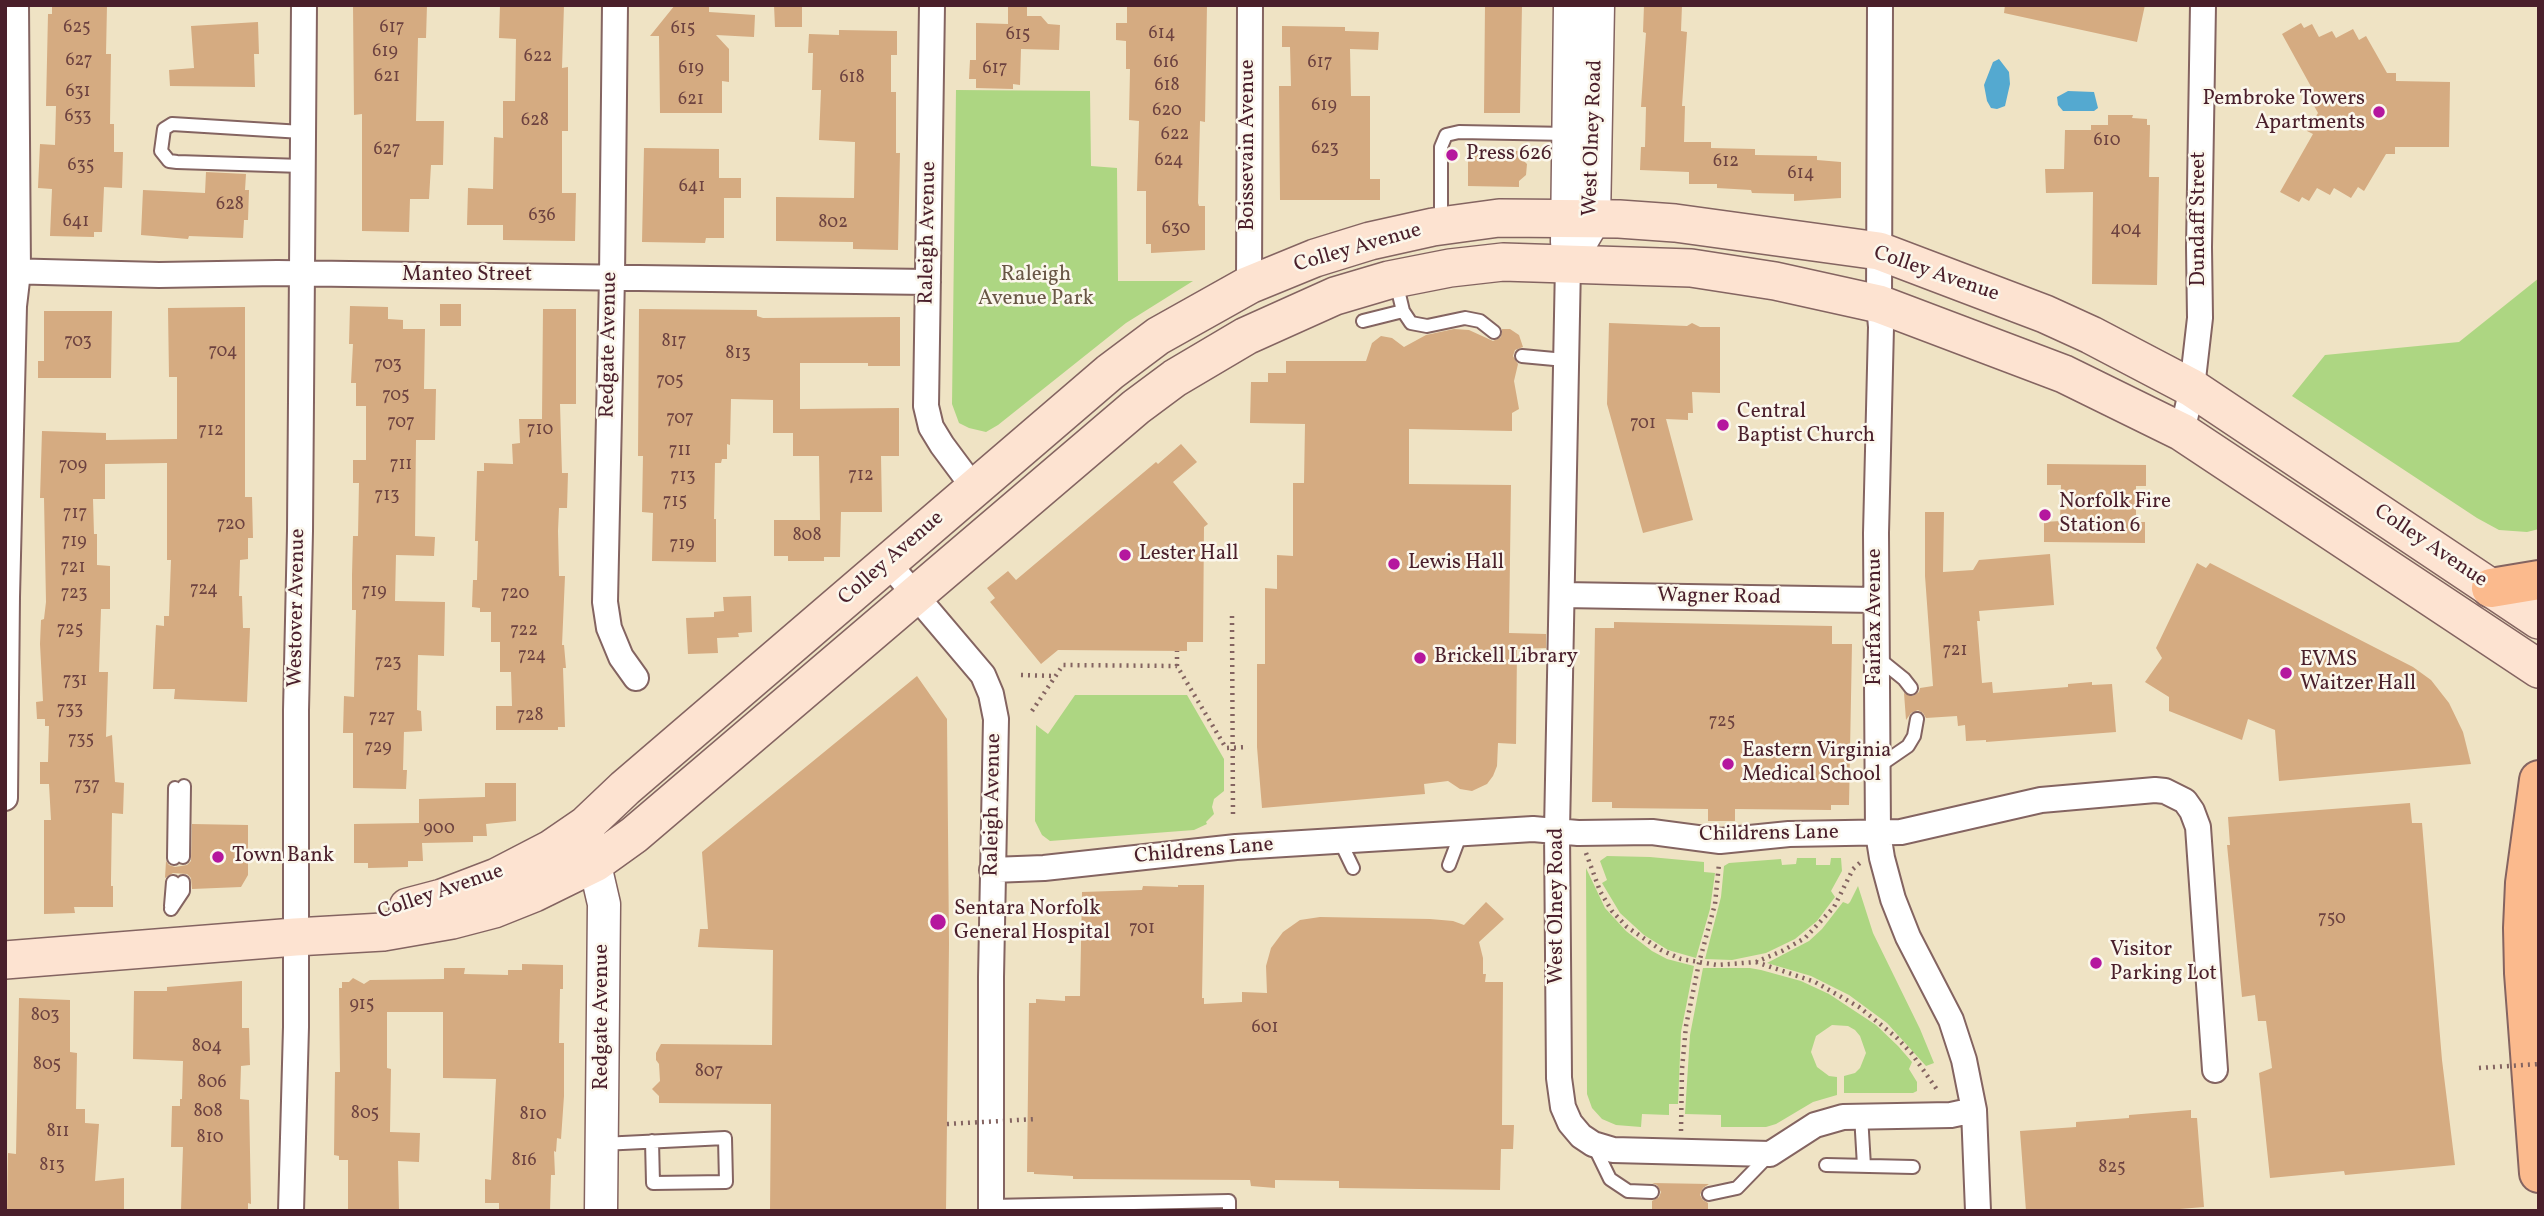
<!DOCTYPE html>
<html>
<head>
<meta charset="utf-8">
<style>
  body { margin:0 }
  #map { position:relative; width:2544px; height:1216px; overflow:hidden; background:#efe3c4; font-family:Vollkorn,serif }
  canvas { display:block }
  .frame { position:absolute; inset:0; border:7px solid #4a1f2b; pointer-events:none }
</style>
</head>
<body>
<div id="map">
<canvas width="2544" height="1216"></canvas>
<div class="frame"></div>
</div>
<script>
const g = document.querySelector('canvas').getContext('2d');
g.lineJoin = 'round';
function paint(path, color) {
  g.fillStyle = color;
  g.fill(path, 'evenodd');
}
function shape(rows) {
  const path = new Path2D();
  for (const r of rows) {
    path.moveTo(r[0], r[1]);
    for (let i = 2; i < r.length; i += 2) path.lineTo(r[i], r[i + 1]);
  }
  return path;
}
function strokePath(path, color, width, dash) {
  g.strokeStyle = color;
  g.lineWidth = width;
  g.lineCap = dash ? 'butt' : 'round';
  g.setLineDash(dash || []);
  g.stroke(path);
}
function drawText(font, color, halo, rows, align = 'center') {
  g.font = font + ' Vollkorn,serif';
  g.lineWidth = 5;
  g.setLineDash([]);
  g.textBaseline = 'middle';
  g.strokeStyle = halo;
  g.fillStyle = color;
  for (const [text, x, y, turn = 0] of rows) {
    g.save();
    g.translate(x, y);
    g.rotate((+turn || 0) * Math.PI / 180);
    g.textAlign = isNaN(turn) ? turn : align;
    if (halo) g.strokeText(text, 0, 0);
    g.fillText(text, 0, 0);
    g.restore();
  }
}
const green = shape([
  [956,90,1090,91,1091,166,1117,168,1118,281,1193,281,1126,323,998,425,986,432,969,428,959,423,952,404],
  [2539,278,2539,529,2527,532,2499,530,2477,518,2292,396,2325,355,2459,342],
  [1075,695,1187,695,1224,759,1224,791,1214,799,1212,807,1214,814,1206,822,1207,824,1194,830,1050,841,1042,835,1035,821,1036,725,1048,734],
  [1607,856,1650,857,1704,862,1704,872,1715,873,1710,909,1696,958,1668,950,1644,935,1620,913,1602,883,1607,880,1600,861],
  [1797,858,1816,858,1816,865,1830,865,1831,858,1841,858,1842,871,1831,891,1835,897,1817,921,1795,939,1766,953,1732,960,1705,959,1721,897,1724,866,1729,863,1781,859,1782,865,1796,864],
  [1586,868,1605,908,1626,931,1652,951,1667,959,1694,966,1681,1032,1678,1104,1669,1104,1669,1115,1642,1114,1641,1127,1616,1125,1602,1119,1592,1108,1587,1094],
  [1858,886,1873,933,1920,1029,1934,1063,1926,1066,1887,1023,1849,995,1811,976,1767,963,1809,941,1822,929,1843,902,1848,904,1850,902],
  [1703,968,1750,968,1761,970,1801,981,1829,994,1876,1025,1898,1046,1912,1062,1909,1069,1917,1082,1917,1091,1913,1093,1844,1093,1844,1076,1855,1073,1860,1068,1866,1053,1860,1036,1855,1030,1848,1026,1832,1025,1816,1036,1811,1052,1817,1067,1829,1076,1837,1077,1837,1095,1813,1102,1776,1124,1766,1127,1721,1127,1721,1115,1685,1114,1690,1035]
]);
const water = shape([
  [1999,59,2009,72,2010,84,2005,106,1997,109,1991,108,1987,101,1984,85,1993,62],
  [2068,91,2094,92,2098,108,2094,111,2063,111,2058,105,2057,97]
]);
const building = shape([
  [52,5,107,5,106,54,111,54,110,124,114,124,114,152,123,152,122,188,104,187,102,232,94,232,94,237,50,236,52,189,38,188,40,144,55,145,56,106,46,106,48,14,52,14],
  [353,5,427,5,426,38,418,38,416,121,444,121,443,165,431,165,429,199,410,199,409,232,362,231,362,114,354,115],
  [500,5,564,5,562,68,568,67,568,131,562,131,562,193,576,193,575,241,503,240,503,225,467,225,468,188,493,189,494,137,503,138,503,101,515,101,516,39,499,38],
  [675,5,709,5,709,12,755,15,754,37,716,35,729,49,729,82,722,81,722,113,660,113,659,36,650,36],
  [774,5,802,5,802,27,775,27],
  [1008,5,1027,5,1027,16,1041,16,1048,24,1060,25,1059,50,1021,49,1020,85,1013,84,1013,89,976,88,976,79,969,79,970,60,976,60,976,23,1008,24],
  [1127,5,1207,5,1205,122,1200,121,1198,203,1199,206,1205,206,1205,250,1151,253,1151,244,1146,244,1146,191,1137,191,1139,121,1129,120,1130,69,1126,69,1126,41,1116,40,1116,23,1127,23],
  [1485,5,1522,5,1520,113,1484,113],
  [1644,5,1682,5,1681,31,1687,32,1682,106,1685,106,1684,142,1711,142,1711,148,1755,149,1755,155,1817,156,1817,160,1841,162,1841,198,1794,201,1794,194,1752,193,1751,190,1717,188,1717,184,1689,184,1689,172,1640,170,1641,147,1645,147,1646,107,1641,107,1646,33,1643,32],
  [2005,5,2145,5,2137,42,2004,13],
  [258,22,259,54,254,54,255,87,170,86,169,70,194,68,191,26],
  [2301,23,2304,28,2312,24,2319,37,2332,31,2336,38,2353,29,2359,40,2366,36,2387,73,2396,73,2396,81,2450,82,2449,147,2395,147,2395,154,2386,154,2364,191,2358,187,2351,198,2334,188,2330,195,2317,188,2309,201,2302,197,2299,202,2280,192,2313,134,2307,131,2318,113,2308,95,2314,92,2282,34],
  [1282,26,1345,27,1345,31,1379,32,1378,50,1350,49,1351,96,1370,96,1370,179,1380,179,1380,200,1280,200,1279,86,1291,86,1290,47,1282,47],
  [839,30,897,31,897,55,891,55,891,92,896,92,896,153,900,153,898,250,853,249,853,242,776,241,776,197,854,198,855,142,819,140,821,90,812,90,813,53,808,53,809,34,839,35],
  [2108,115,2133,115,2132,118,2147,119,2147,125,2150,125,2149,177,2159,177,2157,285,2092,284,2093,192,2046,193,2045,169,2064,169,2065,130,2091,130,2091,125,2108,125],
  [644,148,719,149,719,178,741,178,741,198,724,198,724,238,706,238,705,243,642,242],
  [1468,150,1520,151,1520,157,1527,164,1526,175,1519,181,1519,187,1468,186],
  [206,172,246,174,245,190,249,190,248,220,244,220,243,238,189,236,188,239,141,235,143,190,205,193],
  [440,304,461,304,461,326,440,326],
  [350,306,388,307,388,319,403,320,403,329,425,329,424,389,436,389,435,440,416,440,415,536,435,537,434,556,396,555,395,601,445,602,444,656,418,655,417,710,421,711,422,731,404,732,403,770,407,770,406,789,353,788,353,733,343,733,344,696,354,697,355,651,356,610,352,610,352,575,353,536,358,536,359,483,353,483,353,460,366,460,366,406,356,406,356,383,351,383,353,344,349,344],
  [245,307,245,497,252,497,253,538,248,538,248,559,240,560,239,596,242,596,243,628,250,628,247,702,174,699,175,689,153,689,156,625,164,626,164,616,169,616,171,560,167,560,167,463,105,464,105,499,93,499,94,534,97,534,97,565,110,566,110,609,101,609,99,672,108,672,106,737,112,735,115,782,124,783,123,814,112,813,111,880,111,886,113,886,113,907,74,907,75,913,44,914,44,820,51,820,49,784,40,784,40,762,48,762,49,726,45,726,45,719,37,719,36,702,43,701,40,644,41,620,44,619,46,602,44,498,40,498,42,431,106,433,106,440,177,439,177,377,169,377,168,308],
  [543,309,576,309,576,404,560,404,562,473,568,473,567,508,559,508,558,531,559,576,565,576,562,645,564,645,566,668,563,668,565,727,558,727,558,730,496,730,496,706,512,706,511,672,500,672,500,642,491,642,491,612,480,612,480,608,472,607,473,580,477,580,478,541,475,541,477,471,484,471,484,463,513,464,512,444,520,443,519,419,542,419],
  [639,309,757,310,757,316,763,318,900,317,900,366,868,366,868,363,800,363,800,409,899,408,899,456,881,456,882,512,841,512,840,557,824,557,824,561,788,561,788,556,774,556,774,520,820,520,819,456,793,456,793,433,773,433,773,400,731,399,730,445,727,444,727,459,722,459,721,463,715,463,714,519,716,519,716,562,652,561,653,513,642,512,643,456,638,456],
  [44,311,112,311,111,378,38,378,38,361,44,361],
  [1609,323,1687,326,1692,323,1700,327,1720,327,1720,393,1692,392,1693,413,1688,413,1688,420,1666,419,1693,520,1643,533,1607,404],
  [1454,329,1469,330,1493,341,1501,337,1502,329,1510,329,1519,335,1523,347,1515,350,1513,356,1518,364,1514,381,1519,409,1512,413,1512,431,1409,429,1409,484,1511,485,1509,633,1546,634,1546,648,1517,649,1516,744,1498,743,1497,766,1493,776,1487,784,1472,791,1460,789,1448,781,1424,784,1425,794,1262,808,1257,747,1257,664,1265,664,1265,588,1277,589,1277,555,1293,556,1293,483,1304,483,1305,424,1250,423,1251,382,1268,382,1268,373,1286,373,1286,361,1366,361,1372,343,1381,336,1392,338,1404,347,1426,335],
  [1181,444,1197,462,1173,482,1208,524,1204,527,1203,642,1187,642,1187,651,1058,650,1041,664,990,602,995,598,987,588,1008,571,1016,580,1156,462,1158,464],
  [2047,464,2146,465,2146,486,2136,486,2136,522,2145,522,2145,543,2044,542,2044,522,2060,521,2061,485,2047,485],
  [1925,512,1944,512,1943,572,1973,570,1979,560,2050,554,2054,605,1979,611,1980,621,1977,621,1982,683,1992,682,1993,693,2068,687,2068,684,2092,682,2092,685,2112,684,2116,732,1986,742,1986,740,1966,741,1965,725,1958,726,1957,716,1926,718,1923,713,1918,710,1911,713,1906,720,1904,693,1913,696,1919,692,1920,688,1933,686,1925,576],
  [2197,563,2206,568,2210,563,2413,667,2431,680,2449,703,2463,732,2471,764,2279,781,2275,730,2248,719,2242,740,2169,711,2169,697,2145,682,2162,658,2156,648],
  [751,596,752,632,738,633,739,637,717,638,718,653,688,654,686,618,714,617,714,612,724,611,723,597],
  [1614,622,1832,626,1832,644,1852,644,1849,805,1831,805,1831,810,1735,809,1735,821,1708,821,1708,809,1612,808,1612,802,1592,802,1595,628,1614,628],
  [917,676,947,719,949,944,946,1211,770,1211,771,1104,659,1103,659,1096,652,1089,660,1081,659,1064,656,1060,656,1053,661,1044,772,1045,773,950,698,947,700,929,708,929,702,852],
  [485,783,516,783,516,821,486,824,487,836,473,836,473,842,422,843,423,861,408,861,408,867,368,868,368,863,354,863,354,824,419,823,419,799,485,797],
  [2410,803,2412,823,2422,823,2442,1060,2455,1165,2345,1175,2344,1171,2270,1178,2259,1073,2272,1068,2266,1021,2258,1021,2255,995,2242,997,2227,845,2230,845,2228,817],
  [192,824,248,825,248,875,241,887,192,889,191,878,187,874,173,873,165,878,166,861,169,865,175,867,187,865,191,861],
  [1178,885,1204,885,1202,998,1204,998,1204,1004,1242,1002,1242,992,1267,993,1266,966,1271,948,1283,932,1300,920,1320,917,1430,919,1453,921,1464,925,1486,902,1504,919,1479,942,1483,958,1483,974,1486,974,1485,982,1503,982,1502,1125,1514,1125,1513,1149,1501,1149,1500,1190,1339,1188,1339,1181,1275,1180,1275,1188,1251,1186,1250,1180,1073,1179,1073,1176,1034,1174,1034,1172,1027,1172,1029,1003,1036,1003,1036,999,1065,1001,1065,996,1080,996,1082,892,1142,890,1143,886,1178,887],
  [522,964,563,965,563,989,560,989,559,1043,564,1043,564,1096,561,1139,557,1138,556,1152,554,1151,555,1175,551,1175,550,1211,499,1211,499,1203,485,1203,485,1179,491,1180,496,1079,443,1078,443,1012,387,1012,387,1068,391,1069,390,1132,420,1133,419,1162,398,1161,399,1211,348,1211,348,1160,339,1160,339,1156,334,1155,335,1072,340,1072,339,988,342,988,342,982,349,982,353,978,364,984,370,980,444,979,444,968,465,968,464,974,508,975,508,970,522,970],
  [242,981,242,1028,249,1028,250,1065,241,1066,240,1099,249,1100,251,1204,248,1203,248,1211,181,1210,183,1147,171,1147,172,1106,180,1106,180,1099,182,1099,183,1061,133,1059,134,991,167,991,167,987],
  [19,998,70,1000,70,1052,77,1053,76,1109,85,1109,85,1123,99,1124,95,1181,124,1178,124,1211,7,1211,8,1153,16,1154],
  [2191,1110,2191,1118,2197,1118,2204,1207,2155,1211,2026,1211,2020,1131,2076,1127,2076,1122,2129,1118,2129,1115],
  [1652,1183,1709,1184,1703,1188,1700,1195,1703,1200,1708,1203,1708,1211,1652,1211,1652,1201,1659,1197,1661,1192,1657,1185]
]);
const path = shape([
  [1232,616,1233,817],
  [1177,666,1177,651],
  [1021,675,1055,676],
  [1032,711,1063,665,1177,666,1226,748,1248,747],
  [1586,853,1600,891,1612,911,1627,927,1661,950,1681,959,1717,965,1756,962,1782,951,1805,938,1834,907,1853,869,1862,861],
  [1756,962,1815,982,1859,1007,1896,1037,1912,1054,1938,1091],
  [1681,1131,1682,1069,1686,1026,1699,963,1715,904,1719,864]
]);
const service = shape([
  [302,166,177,162,169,161,161,151,164,129,172,124,302,132],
  [1441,224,1441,147,1446,135,1459,132,1569,134],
  [1396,282,1403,311,1411,323,1427,326,1465,318,1480,321,1494,332],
  [1363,321,1403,311],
  [1522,356,1565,360],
  [1878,658,1904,679,1911,688],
  [1876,768,1908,746,1914,736,1917,719],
  [1340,841,1353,868],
  [183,857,184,786],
  [174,858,175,788],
  [1449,865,1461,833],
  [171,906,173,882],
  [171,909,183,891,183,882],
  [1861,1115,1864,1166],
  [602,1144,725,1138,726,1182,653,1183,652,1141],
  [1593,1144,1610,1179,1628,1191,1652,1192],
  [1826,1165,1913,1167],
  [1709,1194,1737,1188,1770,1154],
  [991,1206,1229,1201,1229,1211]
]);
const minor = shape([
  [615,5,612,276,605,602,609,628,621,657,636,678],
  [932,5,926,406,931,427,942,445,974,488],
  [1880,5,1879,304,1881,327,1876,533,1878,833,1882,858,1893,899,1908,937,1951,1020,1964,1060,1974,1110,1978,1211],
  [1568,264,1557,831,1559,1078,1563,1107,1570,1123,1581,1136,1593,1144,1613,1150,1770,1154,1815,1125,1843,1117,1951,1115,1974,1110],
  [5,271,159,275,277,273,928,282],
  [1249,285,1250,5],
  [2182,432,2192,388,2200,318,2199,247,2203,5],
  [888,563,983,675,991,694,996,719,991,977,991,1211],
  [1562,595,1876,600],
  [5,798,7,597,14,306,18,272,16,5],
  [992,870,1044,868,1236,847,1533,829,1578,833,1652,832,1720,841,1789,834,1901,832,2041,800,2155,790,2165,791,2185,801,2192,811,2198,827,2215,1070],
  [291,1211,296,1027,296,710,300,531,304,5]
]);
const tertiary = shape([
  [1567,242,1570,5],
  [1568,264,1594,220,1598,5],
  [589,839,604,904,601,1211]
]);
const secondary = shape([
  [408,907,442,898,497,877,551,849,586,825,625,788,1110,372,1158,336,1249,285,1315,258,1370,241,1433,227,1499,218,1619,219,1675,223,1879,251,2045,314,2091,335,2192,388,2539,620],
  [5,960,295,937,383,932,452,920,494,909,534,893,595,863,634,835,1136,407,1175,378,1246,336,1335,296,1389,280,1450,268,1503,262,1691,268,1775,281,1879,304,2064,374,2182,432,2539,669]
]);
const primary = shape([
  [2491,588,2539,580],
  [2539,780,2525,883,2523,928,2524,973,2539,1173]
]);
const pathBridge = shape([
  [2479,1068,2539,1064],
  [947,1124,1037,1119]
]);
const markers = [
  [2379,112,7,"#b5179e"],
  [1452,155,7,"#b5179e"],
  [1723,425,7,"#b5179e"],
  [2045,515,7,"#b5179e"],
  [1125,555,7,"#b5179e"],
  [1394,564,7,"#b5179e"],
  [1420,658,7,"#b5179e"],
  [2286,673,7,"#b5179e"],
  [1728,764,7,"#b5179e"],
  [218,857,7,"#b5179e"],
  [938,922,9,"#b5179e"],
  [2096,963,7,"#b5179e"]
];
const numberNames = [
  ["625",77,29],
  ["617",392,29],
  ["615",683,30],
  ["614",1162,35],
  ["615",1018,36],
  ["619",385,53],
  ["622",538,58],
  ["627",79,62],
  ["616",1166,64],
  ["617",1320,64],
  ["619",691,70],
  ["617",995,70],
  ["621",387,78],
  ["618",852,79],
  ["618",1167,87],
  ["631",78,93],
  ["621",691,101],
  ["619",1324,107],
  ["620",1167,112],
  ["633",78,118],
  ["628",535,122],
  ["622",1175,136],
  ["610",2107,142],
  ["623",1325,150],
  ["627",387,151],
  ["624",1169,162],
  ["612",1726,163],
  ["635",81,167],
  ["614",1801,175],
  ["641",692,188],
  ["628",230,206],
  ["636",542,217],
  ["641",76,223],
  ["802",833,224],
  ["630",1176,230],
  ["404",2126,231],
  ["703",78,343],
  ["817",674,343],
  ["704",223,353],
  ["813",738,355],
  ["703",388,366],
  ["705",670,382],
  ["705",396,397],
  ["707",680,420],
  ["707",401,424],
  ["701",1643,425],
  ["710",540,431],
  ["712",211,432],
  ["711",680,452],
  ["711",401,466],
  ["709",73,467],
  ["712",861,477],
  ["713",683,478],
  ["713",387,497],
  ["715",675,503],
  ["717",75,515],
  ["720",231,526],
  ["808",807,537],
  ["719",74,543],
  ["719",682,546],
  ["721",73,569],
  ["724",204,591],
  ["719",374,593],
  ["723",74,595],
  ["720",515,595],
  ["725",70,631],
  ["722",524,632],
  ["721",1955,652],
  ["724",532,657],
  ["723",388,664],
  ["731",75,682],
  ["733",70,711],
  ["728",530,717],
  ["727",382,719],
  ["725",1722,723],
  ["735",81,741],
  ["729",378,749],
  ["737",87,787],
  ["900",439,830],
  ["750",2332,920],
  ["701",1142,930],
  ["915",362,1006],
  ["803",45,1017],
  ["601",1265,1029],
  ["804",207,1048],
  ["805",47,1066],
  ["807",709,1073],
  ["806",212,1084],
  ["808",208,1113],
  ["805",365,1115],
  ["810",533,1116],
  ["811",58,1133],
  ["810",210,1139],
  ["816",524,1162],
  ["813",52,1167],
  ["825",2112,1169]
];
const poiNames = [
  ["Pembroke Towers",2365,100,"right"],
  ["Apartments",2365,124,"right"],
  ["Press 626",1466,155],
  ["Central",1737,413],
  ["Baptist Church",1737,437],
  ["Norfolk Fire",2059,503],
  ["Station 6",2059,527],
  ["Lester Hall",1139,555],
  ["Lewis Hall",1408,564],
  ["Brickell Library",1434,658],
  ["EVMS",2300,661],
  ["Waitzer Hall",2300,685],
  ["Eastern Virginia",1742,752],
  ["Medical School",1742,776],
  ["Town Bank",232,857],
  ["Sentara Norfolk",954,910],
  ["General Hospital",954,934],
  ["Visitor",2110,951],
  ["Parking Lot",2110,975]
];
const streetNames = [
  ["West Olney Road",1594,138,-88],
  ["Boissevain Avenue",1249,145,-90],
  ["Dundaff Street",2200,219,-90],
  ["Raleigh Avenue",929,233,-89],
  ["Colley Avenue",1358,249,-16],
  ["Colley Avenue",1936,275,19],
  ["Manteo Street",467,276],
  ["Redgate Avenue",610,345,-89],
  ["Colley Avenue",2430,547,34],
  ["Colley Avenue",892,559,-41],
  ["Wagner Road",1719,598,1],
  ["Westover Avenue",298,608,-89],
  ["Fairfax Avenue",1876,617,-90],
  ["Raleigh Avenue",994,805,-89],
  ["Childrens Lane",1769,835,-1],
  ["Childrens Lane",1204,852,-5],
  ["Colley Avenue",441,893,-19],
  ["West Olney Road",1558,906,-90],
  ["Redgate Avenue",603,1017,-90]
];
const parkNames = [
  ["Raleigh",1036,276],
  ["Avenue Park",1036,300]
];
paint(green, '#add682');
paint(water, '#54a9d0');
paint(building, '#d5ab81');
strokePath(service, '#846461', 16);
strokePath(minor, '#846461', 28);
strokePath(tertiary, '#846461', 35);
strokePath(secondary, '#846461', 40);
strokePath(primary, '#846461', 42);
strokePath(path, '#846461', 4.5, [2, 5]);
strokePath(service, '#fff', 12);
strokePath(minor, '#fff', 24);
strokePath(tertiary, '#fff', 32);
strokePath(secondary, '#fde3d1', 37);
strokePath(primary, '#fbba8d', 38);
strokePath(pathBridge, '#846461', 4.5, [2, 5]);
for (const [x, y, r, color] of markers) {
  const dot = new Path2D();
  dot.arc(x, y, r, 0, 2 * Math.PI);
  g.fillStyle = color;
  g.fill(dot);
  strokePath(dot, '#fbf7ec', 2.5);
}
drawText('18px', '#6d4240', null, numberNames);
drawText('21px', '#4a1f2b', '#fbf7ec', poiNames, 'left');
drawText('21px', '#4a1f2b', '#fbf7ec', streetNames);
drawText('21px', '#685645', '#fbf7ec', parkNames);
</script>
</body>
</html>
